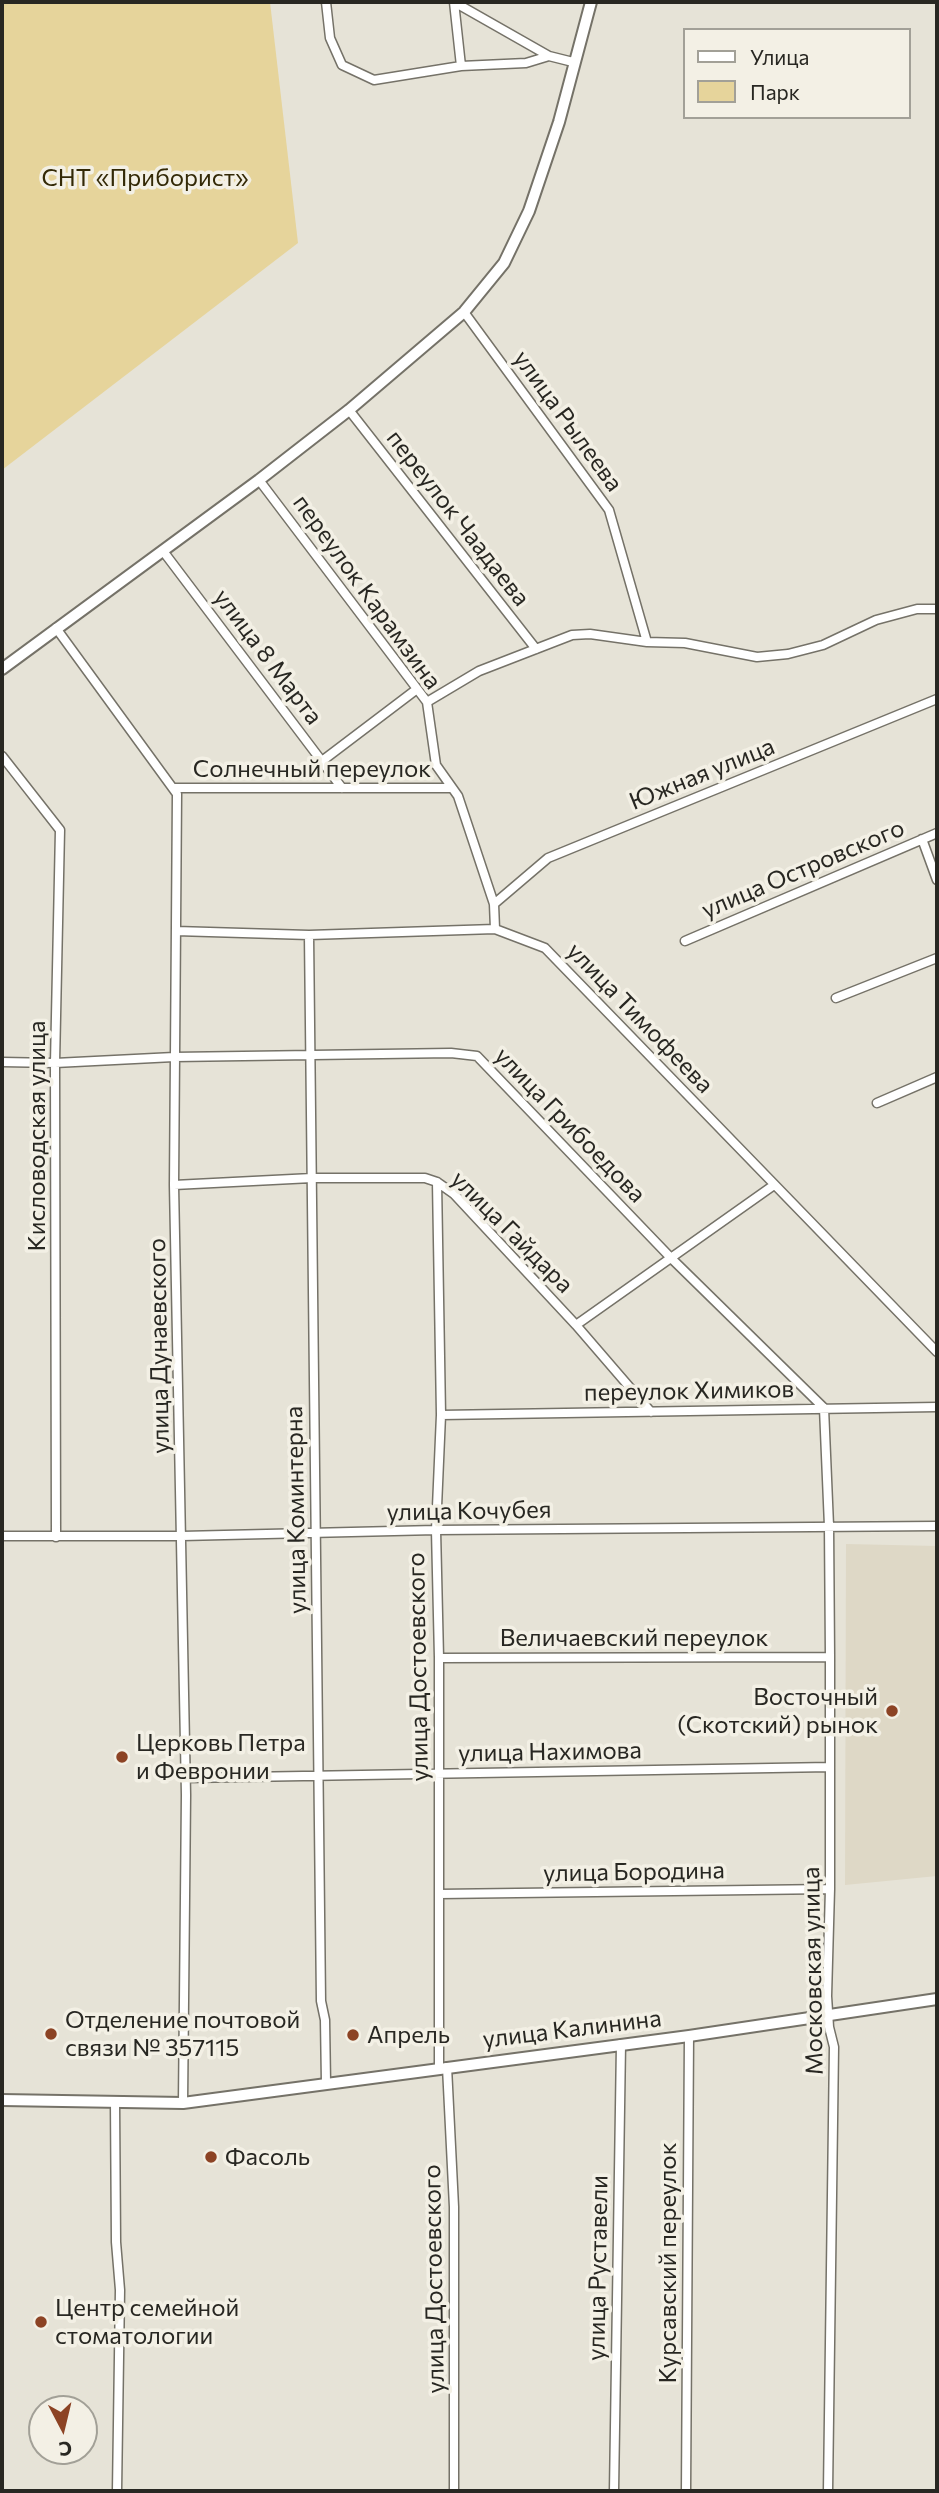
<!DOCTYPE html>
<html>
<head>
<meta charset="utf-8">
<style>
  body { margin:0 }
  #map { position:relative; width:939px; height:2493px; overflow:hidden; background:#e6e3d7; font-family:Commissioner,sans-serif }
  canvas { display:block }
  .frame { position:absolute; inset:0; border:4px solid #282722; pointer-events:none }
  .legend { position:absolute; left:683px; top:28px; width:228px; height:91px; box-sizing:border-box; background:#f3f0e5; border:2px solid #a2a097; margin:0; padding:9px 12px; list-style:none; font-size:21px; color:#282722 }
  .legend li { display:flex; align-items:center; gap:14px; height:35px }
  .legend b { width:35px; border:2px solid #a2a097 }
  .north { position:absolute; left:28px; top:2395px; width:70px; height:70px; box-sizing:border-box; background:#f3f0e5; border:2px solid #a2a097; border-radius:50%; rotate:173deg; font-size:19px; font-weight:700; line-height:28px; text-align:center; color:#282722 }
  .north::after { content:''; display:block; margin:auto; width:24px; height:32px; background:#8c4324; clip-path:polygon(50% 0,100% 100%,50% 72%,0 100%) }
</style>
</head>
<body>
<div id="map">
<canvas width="939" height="2493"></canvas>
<div class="frame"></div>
<ul class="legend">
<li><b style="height:9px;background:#fff"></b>Улица</li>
<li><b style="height:19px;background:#e6d49b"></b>Парк</li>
</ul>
<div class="north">С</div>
</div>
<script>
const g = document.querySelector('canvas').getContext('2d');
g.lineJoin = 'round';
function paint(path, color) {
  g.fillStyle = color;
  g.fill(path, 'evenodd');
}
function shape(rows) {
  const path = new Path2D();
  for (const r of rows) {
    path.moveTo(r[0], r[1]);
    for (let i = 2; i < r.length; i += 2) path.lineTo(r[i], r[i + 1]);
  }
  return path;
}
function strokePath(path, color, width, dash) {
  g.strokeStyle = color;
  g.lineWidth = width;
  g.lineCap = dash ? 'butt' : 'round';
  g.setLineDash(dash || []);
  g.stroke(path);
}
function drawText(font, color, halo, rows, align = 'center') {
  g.font = font + ' Commissioner,sans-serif';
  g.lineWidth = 7;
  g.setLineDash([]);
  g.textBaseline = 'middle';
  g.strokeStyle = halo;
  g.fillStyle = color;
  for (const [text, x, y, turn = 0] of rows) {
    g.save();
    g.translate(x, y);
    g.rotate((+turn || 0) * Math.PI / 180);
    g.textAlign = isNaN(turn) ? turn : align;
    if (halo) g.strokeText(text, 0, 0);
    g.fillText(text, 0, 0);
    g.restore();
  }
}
const built = shape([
  [846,1544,937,1546,937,1876,845,1885]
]);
const green = shape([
  [2,2,270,2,298,243,2,470]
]);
const street = shape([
  [326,2,330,38,342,65,374,80,461,66,526,63,549,56,573,62],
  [454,2,549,56],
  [454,2,461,66],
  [464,312,609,510,647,642],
  [349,410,536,649],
  [259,480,427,702,436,765,458,796,494,904,495,929],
  [163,551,342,788],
  [56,628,177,794,174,1185,186,1795,183,2103],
  [427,702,479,671,572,635,590,634,647,642,685,643,757,657,788,654,823,645,876,620,917,609,937,609],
  [2,756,60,830,55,1063,56,1537],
  [322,761,417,689],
  [173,788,452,788],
  [922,839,937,880],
  [494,904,548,858,937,699],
  [176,931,309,935,495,929,545,948,937,1352],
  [309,935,321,2001,325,2020,326,2083],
  [685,941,937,833],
  [836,998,937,958],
  [2,1062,55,1063,174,1057,451,1053,477,1056,671,1258,824,1408,829,1526,830,1657,830,1889,827,1996,829,2027,834,2047,828,2491],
  [877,1103,937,1077],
  [437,1182,441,1415,436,1530,439,1658,439,2068],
  [174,1185,312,1178,425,1178,437,1182,454,1194,576,1325,651,1412],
  [576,1325,774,1185],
  [441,1415,937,1407],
  [2,1536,182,1536,436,1530,937,1526],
  [439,1658,830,1657],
  [186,1778,830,1767],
  [439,1894,830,1889],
  [447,2067,454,2207,454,2491],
  [115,2102,116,2242,120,2290,117,2491],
  [614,2491,621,2044],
  [686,2491,689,2036]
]);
const secondary = shape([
  [2,669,259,480,349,410,464,312,504,263,529,211,559,122,591,2],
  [2,2100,183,2103,689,2036,937,1999]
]);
const markers = [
  [892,1711,7,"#8c4324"],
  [122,1757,7,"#8c4324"],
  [51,2034,7,"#8c4324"],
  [353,2035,7,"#8c4324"],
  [211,2157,7,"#8c4324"],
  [41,2322,7,"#8c4324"]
];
const parkNames = [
  ["СНТ «Приборист»",145,178]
];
const streetNames = [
  ["улица Рылеева",568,421,54],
  ["переулок Чаадаева",458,518,52],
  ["переулок Карамзина",367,592,54],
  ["улица 8 Марта",268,657,53],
  ["Солнечный переулок",312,769],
  ["Южная улица",702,774,-22],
  ["улица Островского",803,869,-23],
  ["улица Тимофеева",640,1018,46],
  ["улица Грибоедова",570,1125,46],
  ["Кисловодская улица",37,1136,-90],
  ["улица Гайдара",512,1232,45],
  ["улица Дунаевского",159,1346,-91],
  ["переулок Химиков",689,1391,-1],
  ["улица Коминтерна",296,1510,-91],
  ["улица Кочубея",469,1511,-1],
  ["Величаевский переулок",634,1638],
  ["улица Достоевского",418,1667,-91],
  ["улица Нахимова",550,1752,-1],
  ["улица Бородина",634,1872,-1],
  ["Московская улица",813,1971,-91],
  ["улица Калинина",572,2029,-7],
  ["Курсавский переулок",668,2263,-90],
  ["улица Руставели",598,2268,-89],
  ["улица Достоевского",434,2279,-91]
];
const poiNames = [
  ["Восточный",878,1697,"right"],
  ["(Скотский) рынок",878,1725,"right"],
  ["Церковь Петра",136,1743],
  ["и Февронии",136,1771],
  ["Отделение почтовой",65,2020],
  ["связи № 357115",65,2048],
  ["Апрель",367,2035],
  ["Фасоль",225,2157],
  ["Центр cемейной",55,2308],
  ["cтоматологии",55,2336]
];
paint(built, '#ded8c6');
paint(green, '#e6d49b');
strokePath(street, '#757268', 11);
strokePath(secondary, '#757268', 14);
strokePath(street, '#fff', 8);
strokePath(secondary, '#fff', 10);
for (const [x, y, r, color] of markers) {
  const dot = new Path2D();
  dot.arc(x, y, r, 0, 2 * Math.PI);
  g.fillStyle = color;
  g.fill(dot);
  strokePath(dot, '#f3f0e5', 2.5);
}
drawText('24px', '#332906', '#f3f0e5', parkNames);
drawText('24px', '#282722', '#f3f0e5', streetNames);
drawText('24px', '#282722', '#f3f0e5', poiNames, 'left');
</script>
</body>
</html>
